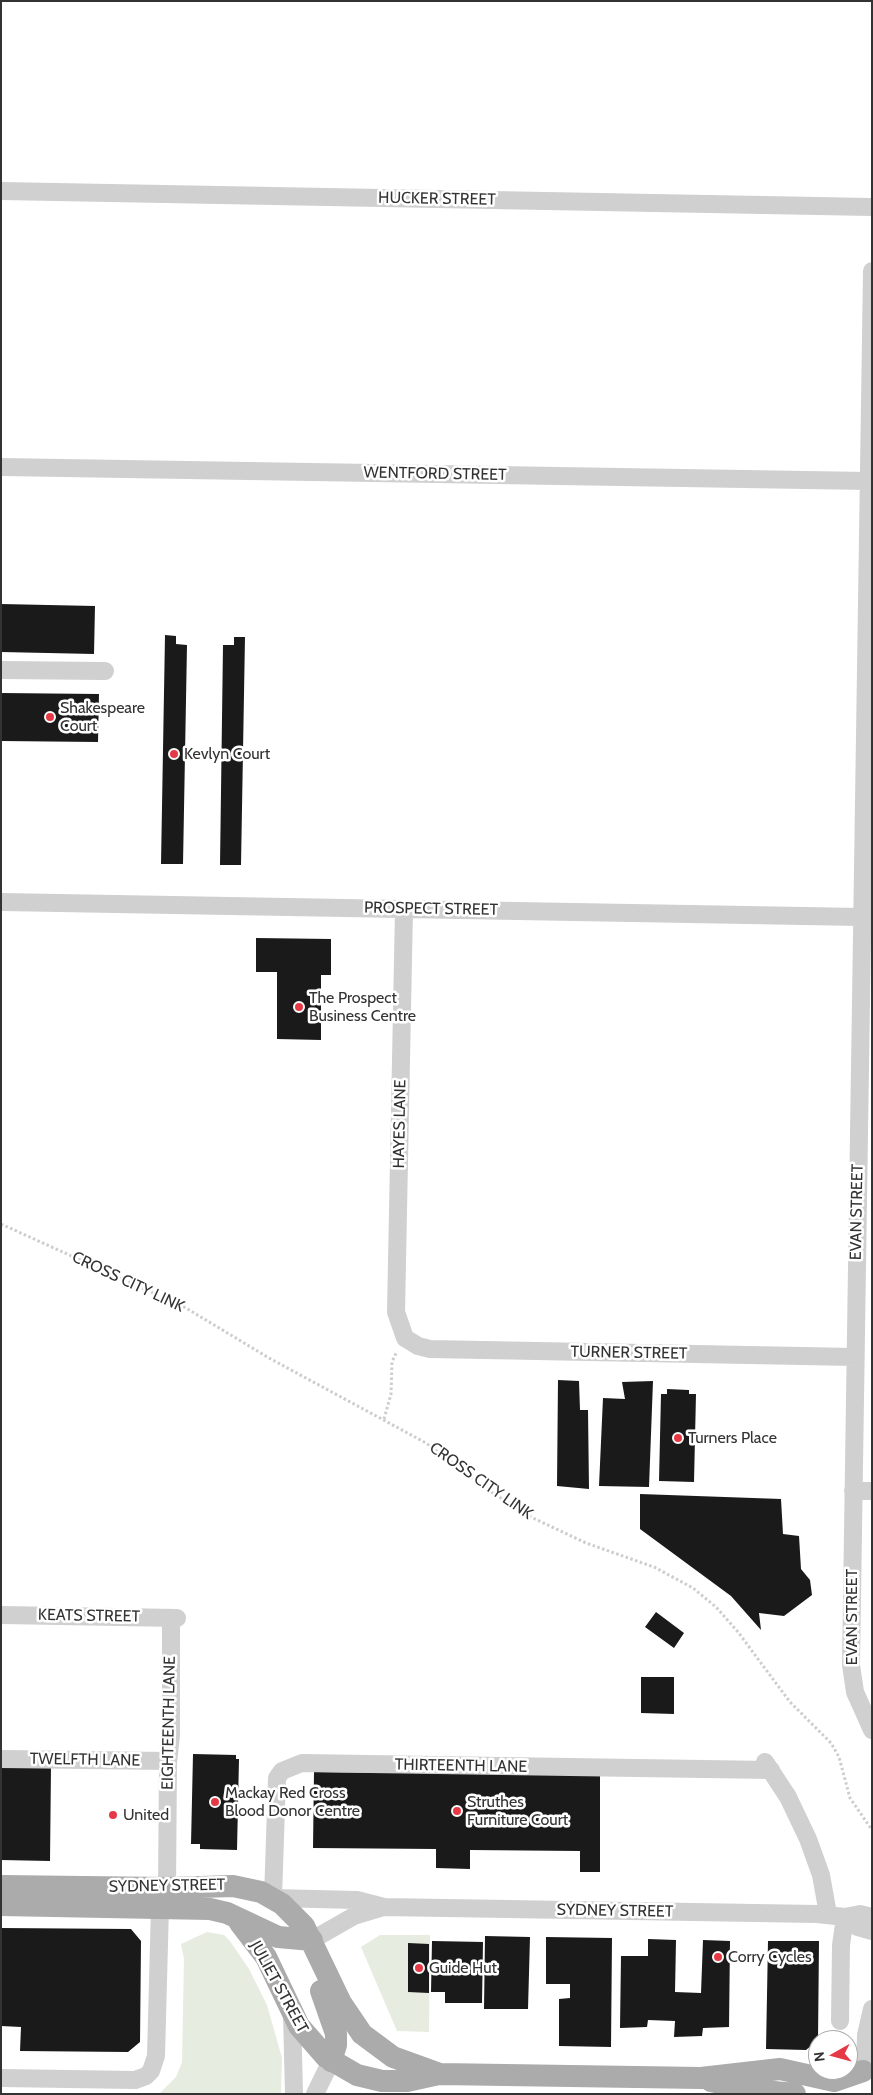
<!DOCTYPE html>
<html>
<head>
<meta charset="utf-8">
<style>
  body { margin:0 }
  #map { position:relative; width:873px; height:2095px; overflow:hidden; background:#fff; font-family:Cabin,sans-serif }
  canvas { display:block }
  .frame { position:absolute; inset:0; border:2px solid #333; pointer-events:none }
  .north { position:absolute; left:808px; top:2030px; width:50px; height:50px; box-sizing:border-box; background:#fff; border:1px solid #adadad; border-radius:50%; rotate:263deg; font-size:14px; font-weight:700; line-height:20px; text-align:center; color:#333 }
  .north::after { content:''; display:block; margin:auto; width:18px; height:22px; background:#e63946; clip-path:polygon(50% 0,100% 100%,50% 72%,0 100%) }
</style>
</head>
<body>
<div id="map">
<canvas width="873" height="2095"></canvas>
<div class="frame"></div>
<div class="north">N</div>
</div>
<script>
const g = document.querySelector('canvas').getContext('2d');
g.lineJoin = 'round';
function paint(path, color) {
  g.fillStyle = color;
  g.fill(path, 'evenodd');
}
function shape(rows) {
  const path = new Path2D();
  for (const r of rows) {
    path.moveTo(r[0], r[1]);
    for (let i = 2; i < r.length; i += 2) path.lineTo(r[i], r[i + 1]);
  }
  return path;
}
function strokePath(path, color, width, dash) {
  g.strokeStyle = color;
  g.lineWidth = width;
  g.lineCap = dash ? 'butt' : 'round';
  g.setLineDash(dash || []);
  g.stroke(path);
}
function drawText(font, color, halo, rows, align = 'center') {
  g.font = font + ' Cabin,sans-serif';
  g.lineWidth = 5;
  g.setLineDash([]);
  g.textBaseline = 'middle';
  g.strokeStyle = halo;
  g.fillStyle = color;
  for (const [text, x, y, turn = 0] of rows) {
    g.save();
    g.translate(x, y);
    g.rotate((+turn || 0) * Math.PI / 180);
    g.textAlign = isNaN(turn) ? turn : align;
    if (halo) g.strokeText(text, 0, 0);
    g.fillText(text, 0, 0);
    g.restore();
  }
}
const green = shape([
  [207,1932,224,1935,230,1941,249,1969,267,2005,282,2058,281,2094,159,2094,176,2077,182,2062,184,1959,181,1944],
  [380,1935,430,1935,429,2032,397,2031,361,1947]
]);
const building = shape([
  [1,604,95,606,94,654,1,652],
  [165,635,176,636,176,644,187,645,183,864,161,864],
  [234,637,245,637,241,865,220,865,223,645,234,645],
  [1,693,99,694,98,742,1,741],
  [256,938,331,939,331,975,321,975,321,1040,277,1039,277,972,256,972],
  [558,1380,579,1381,580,1410,588,1410,589,1489,557,1486],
  [653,1381,649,1487,599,1486,603,1398,625,1399,622,1382],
  [667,1389,689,1390,689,1394,696,1394,694,1482,659,1481,661,1394,667,1394],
  [640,1494,781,1499,783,1534,799,1536,801,1569,810,1580,812,1595,784,1616,759,1613,761,1630,731,1596,640,1529],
  [656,1612,684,1633,674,1648,645,1627],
  [641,1677,674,1677,674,1714,641,1713],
  [193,1754,236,1755,236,1759,239,1759,237,1850,200,1849,200,1844,191,1844],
  [1,1765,51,1766,50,1861,1,1860],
  [314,1772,600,1775,600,1872,580,1872,580,1851,470,1850,470,1869,436,1868,436,1849,313,1848],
  [1,1928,131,1929,141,1941,140,2042,128,2052,20,2051,21,2027,1,2026],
  [485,1936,530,1937,528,2009,484,2009],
  [546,1937,612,1938,611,2047,559,2046,559,1999,570,1998,570,1984,546,1984],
  [648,1939,676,1940,675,1992,701,1993,703,1940,730,1941,729,2027,703,2028,702,2036,674,2037,675,2021,648,2020,647,2027,620,2028,621,1956,648,1956],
  [432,1941,483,1942,482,2003,445,2003,445,1992,431,1992],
  [768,1941,819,1941,818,2040,806,2050,766,2049],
  [408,1943,429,1944,429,1993,408,1992]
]);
const path = shape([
  [1,1224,186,1308,269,1358,426,1443,491,1492,533,1518,586,1543,654,1567,693,1588,716,1607,738,1632,790,1702,831,1743,839,1757,850,1798,872,1830],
  [384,1419,391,1394,392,1362,397,1351]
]);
const minor = shape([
  [1,191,872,207],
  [872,271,851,1665,855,1692,872,1730],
  [1,467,868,481],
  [1,670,105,671],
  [1,902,861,917],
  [404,909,396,1312,405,1338,418,1346,430,1349,855,1357],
  [853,1491,872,1491],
  [1,1615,177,1618],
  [1,1759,168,1761],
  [765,1762,788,1797,808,1839,821,1875,828,1914],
  [167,1888,168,1763,171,1735,171,1618],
  [384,1907,357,1900,273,1898,277,1778,282,1771,302,1763,771,1770],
  [845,1917,858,1927,872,1931],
  [312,1940,354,1916,384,1907,817,1914,845,1917,860,1914,872,1917],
  [292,2014,294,2094],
  [840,2021,841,1945,845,1917],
  [865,2069,866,2035,872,2009],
  [1,2078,135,2080,146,2076,151,2071,156,2056,160,1907],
  [315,2094,331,2061]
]);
const major = shape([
  [1,1886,167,1888,233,1886,261,1892,282,1904,304,1926,341,2003,362,2034,393,2057,440,2074,701,2078,780,2069,834,2081,863,2071],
  [1,1905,210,1909,227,1913,278,1937,312,1940],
  [240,1923,266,1957,299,2026,326,2057,357,2075,382,2081,407,2081,439,2074],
  [321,1991,336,2034,336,2045,331,2061],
  [711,2081,753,2090,795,2094]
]);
const markers = [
  [50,717,5,"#e63946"],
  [174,754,5,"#e63946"],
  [299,1007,5,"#e63946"],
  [678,1438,5,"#e63946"],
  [215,1802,5,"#e63946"],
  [457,1811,5,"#e63946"],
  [113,1815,5,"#e63946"],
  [718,1957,5,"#e63946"],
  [419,1968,5,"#e63946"]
];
const streetNames = [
  ["HUCKER STREET",437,199,1],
  ["WENTFORD STREET",435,474,1],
  ["PROSPECT STREET",431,909,1],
  ["HAYES LANE",400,1124,-89],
  ["EVAN STREET",857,1212,-89],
  ["CROSS CITY LINK",128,1282,25],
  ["TURNER STREET",629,1353,1],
  ["CROSS CITY LINK",481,1481,35],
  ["KEATS STREET",89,1616,1],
  ["EVAN STREET",852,1617,-90],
  ["EIGHTEENTH LANE",169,1723,-89],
  ["TWELFTH LANE",85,1760,1],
  ["THIRTEENTH LANE",461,1766,1],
  ["SYDNEY STREET",167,1886,-1],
  ["SYDNEY STREET",615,1911,1],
  ["JULIET STREET",279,1987,61]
];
const poiNames = [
  ["Shakespeare",60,708],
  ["Court",60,726],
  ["Kevlyn Court",184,754],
  ["The Prospect",309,998],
  ["Business Centre",309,1016],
  ["Turners Place",688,1438],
  ["Mackay Red Cross",225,1793],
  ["Blood Donor Centre",225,1811],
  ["Struthes",467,1802],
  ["Furniture Court",467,1820],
  ["United",123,1815],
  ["Corry Cycles",728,1957],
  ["Guide Hut",429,1968]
];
paint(green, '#e6ecdf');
paint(building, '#1a1a1a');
strokePath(path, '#cdcdcd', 3, [2.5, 2.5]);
strokePath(minor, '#d0d0d0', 18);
strokePath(major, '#ababab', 22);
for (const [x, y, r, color] of markers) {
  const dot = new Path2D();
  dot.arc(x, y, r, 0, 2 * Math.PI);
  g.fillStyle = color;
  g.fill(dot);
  strokePath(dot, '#fff', 2);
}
drawText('16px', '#333', '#fff', streetNames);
drawText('16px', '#333', '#fff', poiNames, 'left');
</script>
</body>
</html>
